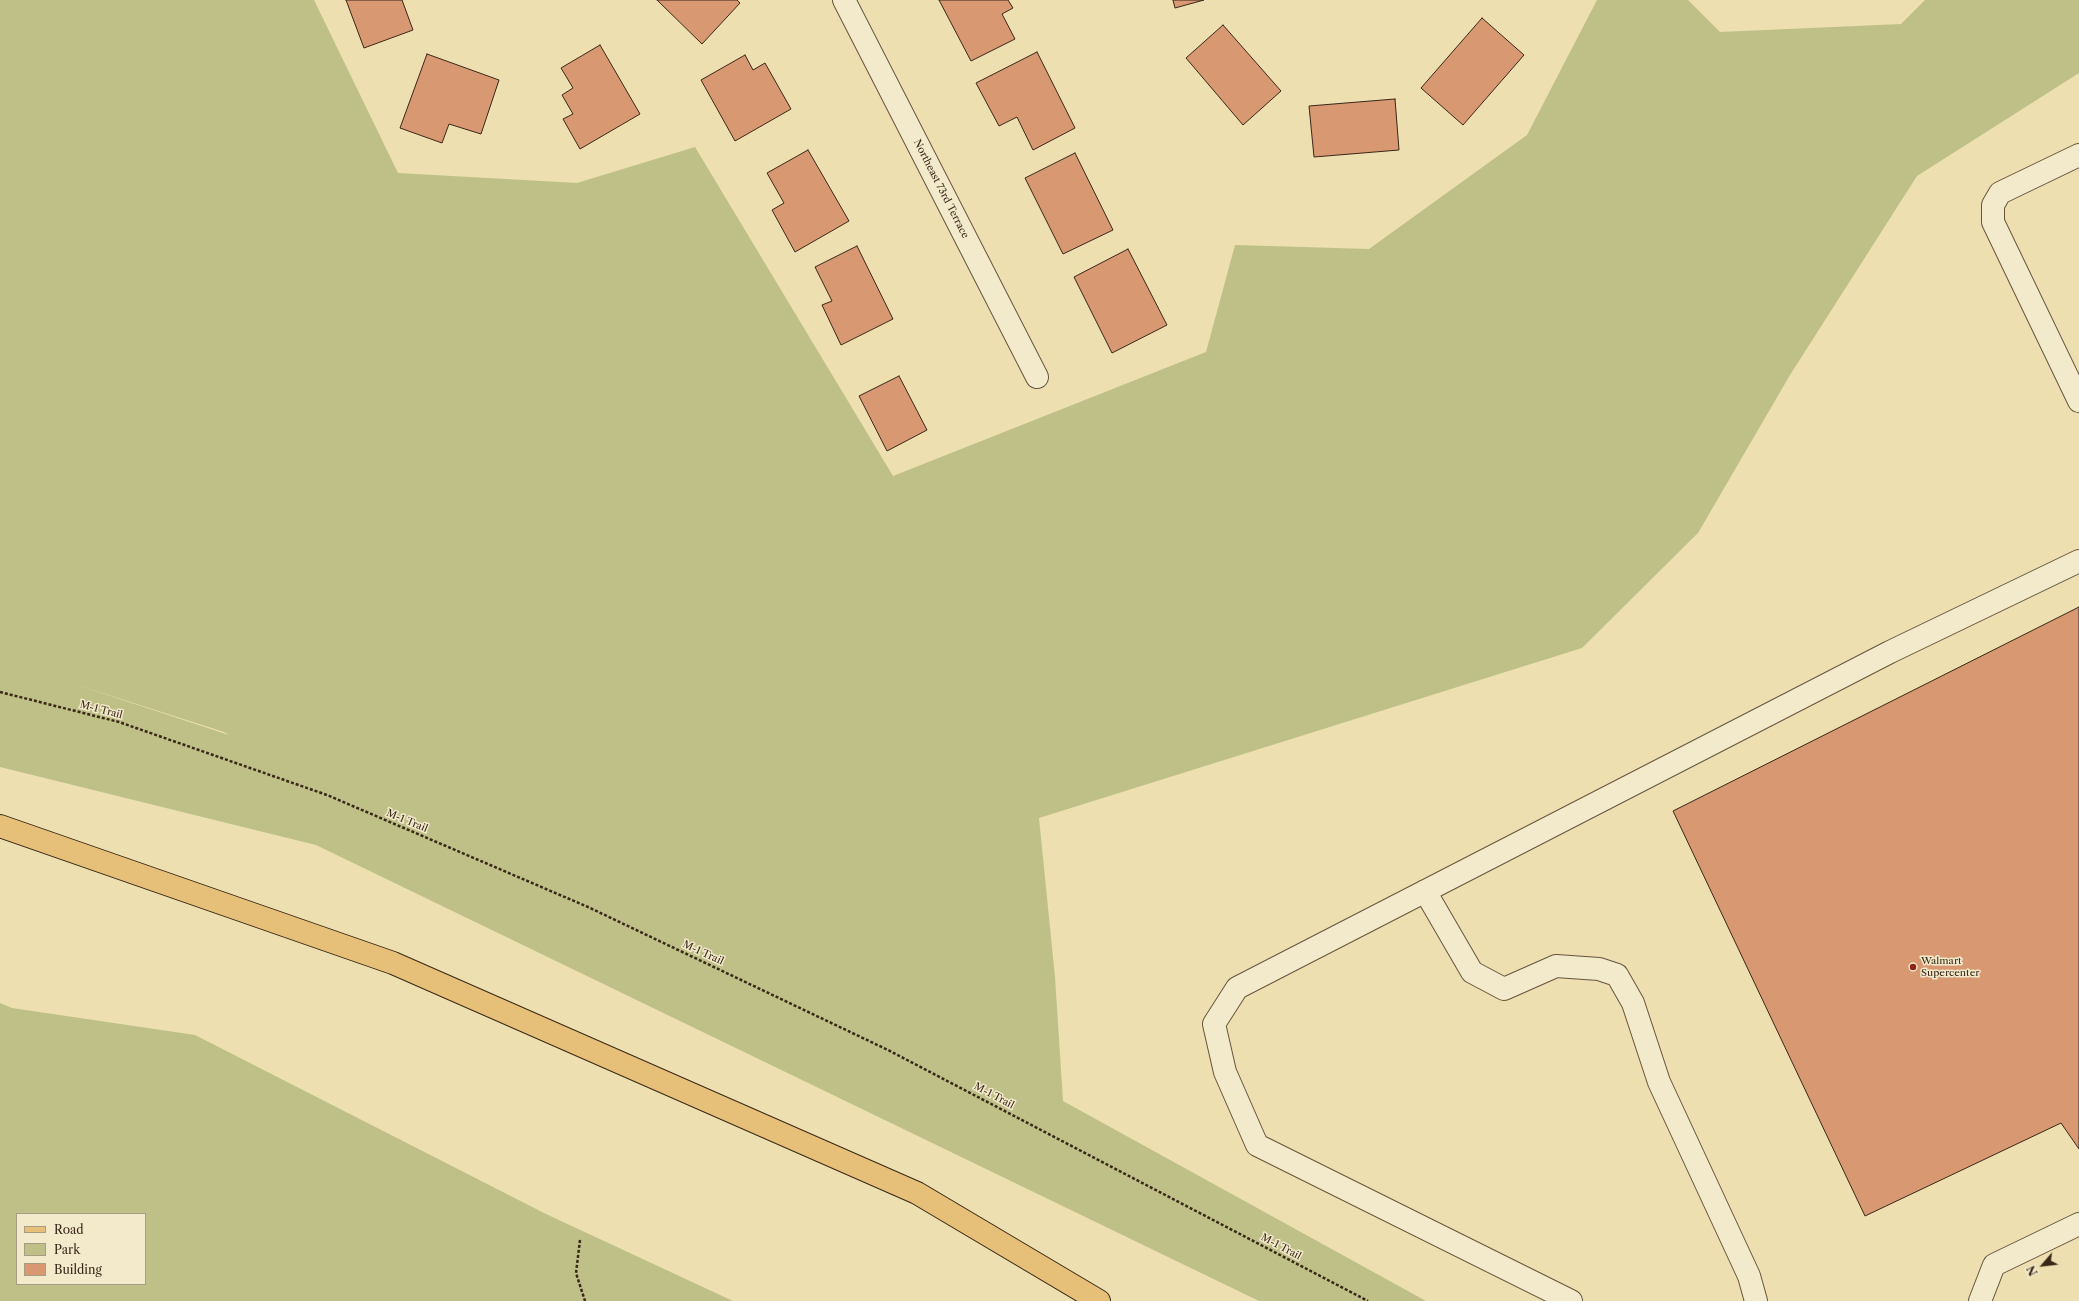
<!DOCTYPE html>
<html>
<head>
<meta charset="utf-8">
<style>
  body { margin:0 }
  #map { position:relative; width:2079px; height:1301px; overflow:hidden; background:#eddfb0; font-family:"Libre Caslon Text",serif }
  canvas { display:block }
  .legend { position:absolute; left:16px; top:1213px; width:130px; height:72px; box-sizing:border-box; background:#f3eacc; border:1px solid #a99c84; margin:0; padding:5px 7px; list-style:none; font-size:12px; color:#392718 }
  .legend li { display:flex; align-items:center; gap:8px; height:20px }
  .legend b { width:20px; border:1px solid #a99c84 }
  .north { position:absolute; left:2023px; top:1245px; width:40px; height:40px; -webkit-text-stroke:3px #f3eacc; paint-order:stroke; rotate:242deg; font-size:11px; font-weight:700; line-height:16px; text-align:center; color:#392718 }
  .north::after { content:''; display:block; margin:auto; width:14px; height:18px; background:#392718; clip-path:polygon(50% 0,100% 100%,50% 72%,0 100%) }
</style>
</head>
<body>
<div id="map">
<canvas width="2079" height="1301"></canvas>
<ul class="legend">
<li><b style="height:5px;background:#e6c078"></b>Road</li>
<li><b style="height:11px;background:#bec087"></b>Park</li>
<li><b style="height:11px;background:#d89871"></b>Building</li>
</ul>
<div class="north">N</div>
</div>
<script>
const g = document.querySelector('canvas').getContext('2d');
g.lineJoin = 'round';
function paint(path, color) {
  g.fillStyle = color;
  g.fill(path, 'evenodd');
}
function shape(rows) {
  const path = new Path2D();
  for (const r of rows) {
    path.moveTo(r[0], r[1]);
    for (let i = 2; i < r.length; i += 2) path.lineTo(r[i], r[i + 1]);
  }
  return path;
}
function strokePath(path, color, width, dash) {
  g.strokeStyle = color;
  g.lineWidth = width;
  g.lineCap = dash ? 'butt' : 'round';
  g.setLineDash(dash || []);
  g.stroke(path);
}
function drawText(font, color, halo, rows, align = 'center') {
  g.font = font + ' "Libre Caslon Text",serif';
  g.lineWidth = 3;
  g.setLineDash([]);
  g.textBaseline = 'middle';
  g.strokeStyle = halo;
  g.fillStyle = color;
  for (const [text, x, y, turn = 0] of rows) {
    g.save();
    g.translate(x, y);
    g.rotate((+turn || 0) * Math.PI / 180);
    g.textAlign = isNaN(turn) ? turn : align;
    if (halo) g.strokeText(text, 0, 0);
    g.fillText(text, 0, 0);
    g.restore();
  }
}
const green = shape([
  [0,0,314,0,398,173,577,183,695,147,893,476,1206,352,1235,245,1369,249,1527,135,1597,0,1688,0,1720,32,1901,24,1925,0,2079,0,2079,73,1917,176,1790,375,1698,533,1582,648,1039,818,1055,977,1063,1101,1426,1301,1259,1301,316,845,0,767],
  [71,683,224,732,229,735],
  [0,1003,12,1008,195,1035,546,1214,733,1301,0,1301],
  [17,1214,145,1214,145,1284,17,1284]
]);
const building = shape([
  [346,0,402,0,413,30,364,48,346,0],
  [657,0,737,0,740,3,702,44,657,0],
  [939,0,1008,0,1013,8,1002,14,1015,39,971,61,939,0],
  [1173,0,1204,0,1175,8,1173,0],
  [1482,18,1524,55,1463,125,1421,88,1482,18],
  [1223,25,1281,91,1243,125,1186,58,1223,25],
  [600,45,640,114,580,149,563,119,573,114,562,95,573,88,561,68,600,45],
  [1037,52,1075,128,1033,150,1017,117,999,126,976,83,1037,52],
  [427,54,499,80,481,134,449,124,442,143,400,128,427,54],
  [745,55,753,70,765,63,791,109,735,141,701,80,745,55],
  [1395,99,1399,150,1314,157,1309,106,1395,99],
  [808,150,849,221,795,252,772,210,784,203,767,173,808,150],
  [1075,153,1113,230,1063,254,1025,178,1075,153],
  [857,246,893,319,841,345,822,305,832,301,815,267,857,246],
  [1128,249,1167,325,1112,353,1074,277,1128,249],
  [899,376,927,430,887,451,859,396,899,376],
  [2079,607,2079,1149,2061,1123,1865,1216,1673,811,2079,607]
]);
const path = shape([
  [0,692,119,722,327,795,588,907,888,1050,1368,1301],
  [580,1240,576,1273,585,1301]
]);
const minor = shape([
  [844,0,1037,377],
  [2079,155,2000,193,1993,205,1993,222,2079,401],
  [1425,891,1472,972,1504,989,1556,966,1599,969,1617,975,1633,1003,1659,1082,1749,1276,1756,1301],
  [1571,1301,1257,1145,1225,1072,1214,1024,1237,988,1890,652,2079,561],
  [1980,1301,1994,1265,2079,1224]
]);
const major = shape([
  [0,826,393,963,917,1193,1099,1301]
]);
const markers = [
  [1913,967,4,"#8f2418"]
];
const streetNames = [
  ["Northeast 73rd Terrace",941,189,63],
  ["M-1 Trail",101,710,15],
  ["M-1 Trail",407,821,23],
  ["M-1 Trail",703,953,25],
  ["M-1 Trail",994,1096,28],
  ["M-1 Trail",1281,1247,28]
];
const poiNames = [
  ["Walmart",1921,961],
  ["Supercenter",1921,973]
];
paint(green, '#bec087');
paint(building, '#d89871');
strokePath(building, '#392718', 1);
strokePath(minor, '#66553e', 24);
strokePath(major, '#392718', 24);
strokePath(path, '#392718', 2.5, [3, 2]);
strokePath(minor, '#f3eacc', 22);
strokePath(major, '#e6c078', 22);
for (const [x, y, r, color] of markers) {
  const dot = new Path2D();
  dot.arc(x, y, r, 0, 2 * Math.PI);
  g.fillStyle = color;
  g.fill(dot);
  strokePath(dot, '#f3eacc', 1.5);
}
drawText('10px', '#392718', '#f3eacc', streetNames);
drawText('10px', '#392718', '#f3eacc', poiNames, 'left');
</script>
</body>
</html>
